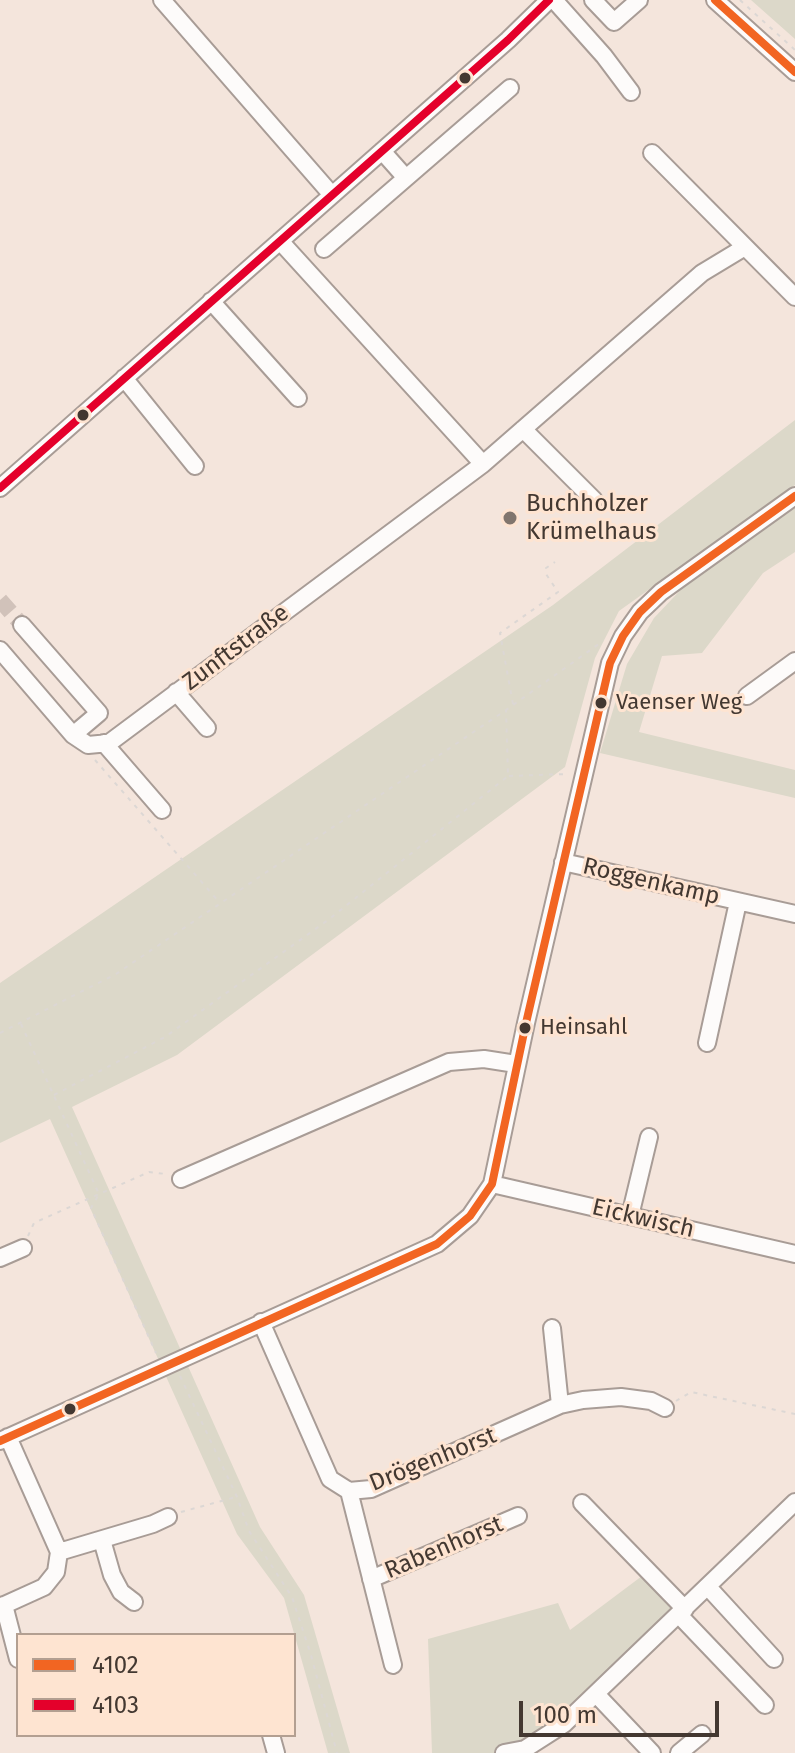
<!DOCTYPE html>
<html>
<head>
<meta charset="utf-8">
<style>
  body { margin:0 }
  #map { position:relative; width:795px; height:1753px; overflow:hidden; background:#f4e5dc; font-family:"Fira Sans",sans-serif }
  canvas { display:block }
  .legend { position:absolute; left:16px; top:1633px; width:280px; height:104px; box-sizing:border-box; background:#fee4d1; border:2px solid #b39f91; margin:0; padding:10px 14px; list-style:none; font-size:24px; color:#433831 }
  .legend li { display:flex; align-items:center; gap:16px; height:40px }
  .legend b { width:40px; border:2px solid #b39f91 }
  .scale { position:absolute; left:519px; top:1701px; width:200px; height:36px; box-sizing:border-box; border:4px solid #433831; border-top:0; padding-left:10px; font-size:24px; line-height:28px; white-space:nowrap; color:#433831; -webkit-text-stroke:6px #fee4d1; paint-order:stroke }
</style>
</head>
<body>
<div id="map">
<canvas width="795" height="1753"></canvas>
<ul class="legend">
<li><b style="height:10px;background:#f26522"></b>4102</li>
<li><b style="height:10px;background:#e4002b"></b>4103</li>
</ul>
<div class="scale">100 m</div>
</div>
<script>
const g = document.querySelector('canvas').getContext('2d');
g.lineJoin = 'round';
function paint(path, color) {
  g.fillStyle = color;
  g.fill(path, 'evenodd');
}
function shape(rows) {
  const path = new Path2D();
  for (const r of rows) {
    path.moveTo(r[0], r[1]);
    for (let i = 2; i < r.length; i += 2) path.lineTo(r[i], r[i + 1]);
  }
  return path;
}
function strokePath(path, color, width, dash) {
  g.strokeStyle = color;
  g.lineWidth = width;
  g.lineCap = dash ? 'butt' : 'round';
  g.setLineDash(dash || []);
  g.stroke(path);
}
function drawText(font, color, halo, rows, align = 'center') {
  g.font = font + ' "Fira Sans",sans-serif';
  g.lineWidth = 6;
  g.setLineDash([]);
  g.textBaseline = 'middle';
  g.strokeStyle = halo;
  g.fillStyle = color;
  for (const [text, x, y, turn = 0] of rows) {
    g.save();
    g.translate(x, y);
    g.rotate((+turn || 0) * Math.PI / 180);
    g.textAlign = isNaN(turn) ? turn : align;
    if (halo) g.strokeText(text, 0, 0);
    g.fillText(text, 0, 0);
    g.restore();
  }
}
const green = shape([
  [751,0,795,0,795,39],
  [795,420,795,485,619,611,595,658,565,767,177,1055,72,1107,260,1527,304,1595,350,1753,328,1753,284,1598,237,1534,50,1119,0,1143,0,983,553,605],
  [795,508,795,552,763,573,702,653,662,656,639,732,795,770,795,798,600,753,627,664,654,618,689,581],
  [650,1570,685,1609,564,1724,504,1753,432,1753,428,1639,558,1603,570,1630]
]);
const minorTunnel = shape([
  [0,600,22,625]
]);
const path = shape([
  [740,0,795,50],
  [513,704,500,633,558,592,546,574,546,568,555,562],
  [95,760,220,903],
  [509,776,567,774],
  [21,1024,99,1194,91,1208,156,1353],
  [0,1033,116,974,506,710,603,641],
  [54,1095,165,1037,328,920,508,776,506,710],
  [28,1236,34,1223,54,1214,149,1172,166,1174],
  [180,1376,237,1497,249,1531,292,1597,311,1655,337,1753],
  [676,1401,691,1392,795,1414],
  [181,1512,236,1497]
]);
const minor = shape([
  [162,0,332,195],
  [554,0,604,56,631,92],
  [593,0,614,22,639,0],
  [715,0,795,72],
  [382,151,406,178],
  [652,153,795,297],
  [324,249,510,88],
  [211,301,298,398],
  [124,378,195,466],
  [523,429,594,500],
  [483,464,702,273,745,247],
  [0,488,508,40,549,0],
  [22,625,99,713,73,735],
  [0,650,73,735,88,745,109,743,483,464,280,241],
  [176,692,207,728],
  [747,696,795,661],
  [104,743,162,810],
  [563,862,795,914],
  [707,1043,738,902],
  [181,1179,449,1062,484,1059,516,1064],
  [492,1184,795,1254],
  [630,1216,649,1137],
  [0,1258,23,1248],
  [261,1322,330,1479,349,1491,371,1489,560,1405,583,1400,621,1397,651,1401,665,1408],
  [552,1328,560,1405],
  [0,1441,437,1244,470,1216,492,1184,526,1023,610,663,623,636,640,612,661,592,795,496],
  [349,1491,393,1665],
  [582,1503,685,1609],
  [102,1540,112,1575,121,1592,134,1602],
  [59,1552,153,1524,168,1517],
  [371,1579,518,1516],
  [708,1587,774,1659],
  [4,1605,18,1659],
  [0,1607,44,1587,56,1572,59,1552,8,1437],
  [679,1615,765,1705],
  [596,1694,652,1753],
  [271,1735,276,1753],
  [504,1753,525,1749,564,1724,795,1502],
  [679,1753,702,1734]
]);
const bus1 = shape([
  [715,0,795,72],
  [0,1441,437,1244,470,1216,492,1184,526,1023,610,663,623,636,640,612,661,592,795,496]
]);
const bus2 = shape([
  [0,488,508,40,549,0]
]);
const markers = [
  [465,78,7,"#433831"],
  [83,415,7,"#433831"],
  [510,518,8,"#81756d"],
  [601,703,7,"#433831"],
  [525,1028,7,"#433831"],
  [70,1409,7,"#433831"]
];
const busNames = [
  ["Vaenser Weg",616,703],
  ["Heinsahl",540,1028]
];
const poiNames = [
  ["Buchholzer",526,504],
  ["Krümelhaus",526,532]
];
const streetNames = [
  ["Zunftstraße",236,648,-37],
  ["Roggenkamp",651,882,13],
  ["Eickwisch",643,1219,13],
  ["Drögenhorst",433,1460,-22],
  ["Rabenhorst",444,1548,-23]
];
paint(green, '#dcd8c9');
strokePath(minorTunnel, '#d1c2ba', 16, [16, 8]);
strokePath(minor, '#a89c96', 20);
strokePath(path, '#dcd7d4', 2, [4, 6]);
strokePath(minor, '#fdfbfa', 16);
strokePath(bus1, '#f26522', 8);
strokePath(bus2, '#e4002b', 8);
for (const [x, y, r, color] of markers) {
  const dot = new Path2D();
  dot.arc(x, y, r, 0, 2 * Math.PI);
  g.fillStyle = color;
  g.fill(dot);
  strokePath(dot, '#fee4d1', 3);
}
drawText('22px', '#433831', '#fee4d1', busNames, 'left');
drawText('24px', '#433831', '#fee4d1', poiNames, 'left');
drawText('24px', '#433831', '#fee4d1', streetNames);
</script>
</body>
</html>
